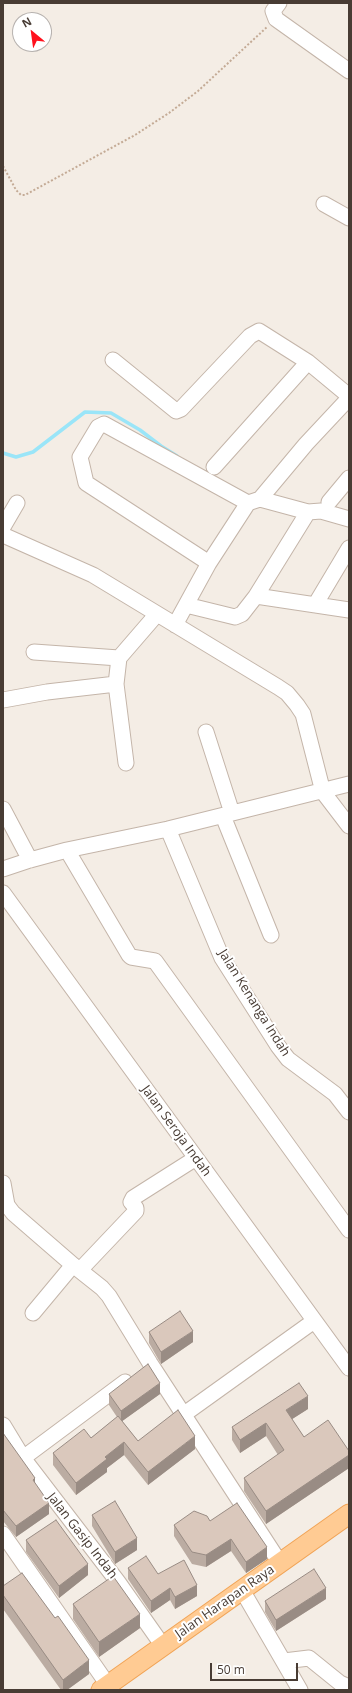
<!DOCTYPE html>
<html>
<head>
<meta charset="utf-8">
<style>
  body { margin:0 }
  #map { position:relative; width:352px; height:1693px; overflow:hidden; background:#f4ede5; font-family:"Open Sans",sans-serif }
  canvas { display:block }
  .frame { position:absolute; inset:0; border:4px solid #483c34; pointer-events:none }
  .north { position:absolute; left:12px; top:12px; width:40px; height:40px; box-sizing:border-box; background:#fff; border:1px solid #b6b1ae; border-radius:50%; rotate:331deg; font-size:11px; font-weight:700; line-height:16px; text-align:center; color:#483c34 }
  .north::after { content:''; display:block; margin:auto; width:14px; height:18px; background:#ff111d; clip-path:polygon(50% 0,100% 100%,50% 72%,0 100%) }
  .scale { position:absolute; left:210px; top:1663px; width:88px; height:18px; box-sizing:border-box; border:2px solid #483c34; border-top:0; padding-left:5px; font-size:12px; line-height:14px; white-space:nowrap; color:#483c34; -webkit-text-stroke:3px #fff; paint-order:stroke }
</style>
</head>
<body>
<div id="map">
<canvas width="352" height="1693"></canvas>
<div class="frame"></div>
<div class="north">N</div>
<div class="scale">50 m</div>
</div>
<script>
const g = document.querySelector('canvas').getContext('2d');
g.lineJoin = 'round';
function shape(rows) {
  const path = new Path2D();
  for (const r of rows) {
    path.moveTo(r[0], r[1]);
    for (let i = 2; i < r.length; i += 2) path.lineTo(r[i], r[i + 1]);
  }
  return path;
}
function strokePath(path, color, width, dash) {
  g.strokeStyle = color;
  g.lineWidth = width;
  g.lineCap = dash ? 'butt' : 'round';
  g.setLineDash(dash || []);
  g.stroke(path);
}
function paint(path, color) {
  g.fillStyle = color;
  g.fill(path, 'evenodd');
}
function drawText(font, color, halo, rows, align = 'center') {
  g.font = font + ' "Open Sans",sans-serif';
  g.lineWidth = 4;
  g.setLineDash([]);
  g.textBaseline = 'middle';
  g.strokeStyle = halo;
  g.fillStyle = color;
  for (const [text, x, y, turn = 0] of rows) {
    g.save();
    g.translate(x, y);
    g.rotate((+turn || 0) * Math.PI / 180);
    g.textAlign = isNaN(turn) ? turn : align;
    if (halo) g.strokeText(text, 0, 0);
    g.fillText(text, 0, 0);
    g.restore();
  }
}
const stream = shape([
  [3,453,16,457,33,452,85,412,111,413,140,430,161,446,177,456]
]);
const path = shape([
  [3,166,16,190,21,195,25,195,135,135,169,113,198,91,267,27]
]);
const minor = shape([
  [279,3,273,11,276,19,349,71],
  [324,204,349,218],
  [113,360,176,411,181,409,250,336,259,331,308,362,349,396],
  [214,467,308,362],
  [260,499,308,512,321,511,349,519],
  [329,502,349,478],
  [3,527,17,503],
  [3,535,93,575,278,687,287,693,297,705,303,714,323,792,349,826],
  [209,563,86,483,80,457,98,427,104,424,248,503],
  [256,596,308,512],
  [186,605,235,617,242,614,256,596,349,610],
  [315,605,349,548],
  [175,625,209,563,248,503,260,499,306,444,349,398],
  [34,652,119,658],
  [3,700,47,692,116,684],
  [206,732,232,813],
  [126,763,116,684,119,658,157,614],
  [3,809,30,860],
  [223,816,271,935],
  [168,829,222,958,278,1046,288,1059,335,1094,349,1112],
  [67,850,129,955,131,957,155,961,349,1230],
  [3,869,30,860,67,850,168,829,349,784],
  [3,893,349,1368],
  [3,1183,7,1205,13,1213,73,1265,102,1288,109,1296,150,1363,280,1563],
  [80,1270,136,1211,136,1208,131,1202,133,1198,196,1158],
  [33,1313,73,1265],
  [183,1415,314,1321],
  [3,1425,23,1458,118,1582,163,1646],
  [23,1458,125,1382],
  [3,1534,108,1685],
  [242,1590,300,1690],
  [284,1661,309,1658,340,1683,349,1687]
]);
const major = shape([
  [101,1690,349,1514]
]);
const wall = shape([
  [149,1332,193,1342,161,1364,149,1343],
  [109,1394,160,1394,122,1421,138,1441,195,1449,148,1485,124,1455,107,1468,107,1472,76,1495,53,1465,53,1453,91,1438,117,1417,109,1405],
  [308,1409,292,1419,304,1437,349,1451,349,1468,266,1524,244,1491,244,1478,278,1455,266,1436,240,1453,232,1440,232,1427],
  [3,1433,35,1483,49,1514,16,1537,3,1521],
  [92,1515,137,1550,115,1564,92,1526],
  [210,1521,267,1559,246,1573,231,1551,206,1567,192,1564,174,1536,174,1525],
  [26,1540,88,1575,59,1598,26,1552],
  [128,1568,158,1574,197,1596,175,1609,170,1600,151,1613,128,1579],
  [3,1586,89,1674,67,1690,61,1690,3,1609],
  [326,1599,276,1631,265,1612,265,1601],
  [73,1604,140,1628,99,1657,73,1619]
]);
const shadedWall = shape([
  [193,1331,193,1342,161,1364,161,1352],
  [160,1383,160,1394,121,1422,121,1411],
  [308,1396,308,1409,286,1423,286,1410],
  [266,1423,266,1436,240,1453,240,1440],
  [195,1436,195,1449,148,1485,148,1472],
  [124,1442,124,1455,107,1468,107,1472,76,1495,76,1483,105,1457],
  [349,1455,349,1468,266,1524,266,1511],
  [35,1478,35,1489,33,1480],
  [49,1503,49,1514,16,1537,16,1526],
  [137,1538,137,1550,115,1564,115,1552],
  [231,1539,231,1551,206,1567,206,1555],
  [267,1547,267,1559,246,1573,246,1562],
  [88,1564,88,1575,59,1598,59,1586],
  [197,1585,197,1596,175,1609,175,1597],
  [170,1588,170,1600,151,1613,151,1601],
  [326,1588,326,1599,276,1631,276,1620],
  [140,1614,140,1628,99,1657,99,1642],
  [89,1660,89,1674,67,1690,63,1690,63,1680]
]);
const building = shape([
  [180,1311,193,1331,161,1352,149,1332,180,1311],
  [148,1364,160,1383,121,1411,109,1394,148,1364],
  [299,1383,308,1396,286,1410,304,1437,328,1420,349,1451,349,1455,266,1511,244,1478,284,1450,266,1423,240,1440,232,1427,299,1383],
  [178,1410,195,1436,148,1472,124,1442,105,1457,107,1459,76,1483,53,1453,84,1429,91,1438,118,1416,138,1441,178,1410],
  [3,1433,35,1478,33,1480,49,1503,16,1526,3,1510,3,1433],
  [115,1501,137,1538,115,1552,92,1515,115,1501],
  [237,1503,267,1547,246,1562,231,1539,206,1555,192,1552,174,1525,194,1511,207,1516,210,1521,237,1503],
  [56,1520,88,1564,59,1586,26,1540,56,1520],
  [146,1556,158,1574,184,1560,197,1585,175,1597,170,1588,151,1601,128,1568,146,1556],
  [314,1569,326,1588,276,1620,265,1601,314,1569],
  [22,1573,55,1618,58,1616,89,1660,63,1680,3,1595,3,1586,22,1573],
  [113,1576,140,1614,99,1642,73,1604,113,1576]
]);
const streetNames = [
  ["Jalan Kenanga Indah",254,1003,58],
  ["Jalan Seroja Indah",176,1131,54],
  ["Jalan Gasip Indah",82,1536,52],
  ["Jalan Harapan Raya",225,1602,-35]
];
strokePath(stream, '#9ae5f8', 3.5);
strokePath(minor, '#c4b5a9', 17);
strokePath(major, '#f1a456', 21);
strokePath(path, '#c4ab96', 2, [2, 2]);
strokePath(minor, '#fff', 15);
strokePath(major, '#ffcb93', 19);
paint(wall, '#bbaca2');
paint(shadedWall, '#998c84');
paint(building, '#dac8bc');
strokePath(building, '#998c84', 1);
drawText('13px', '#483c34', '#fff', streetNames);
</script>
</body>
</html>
